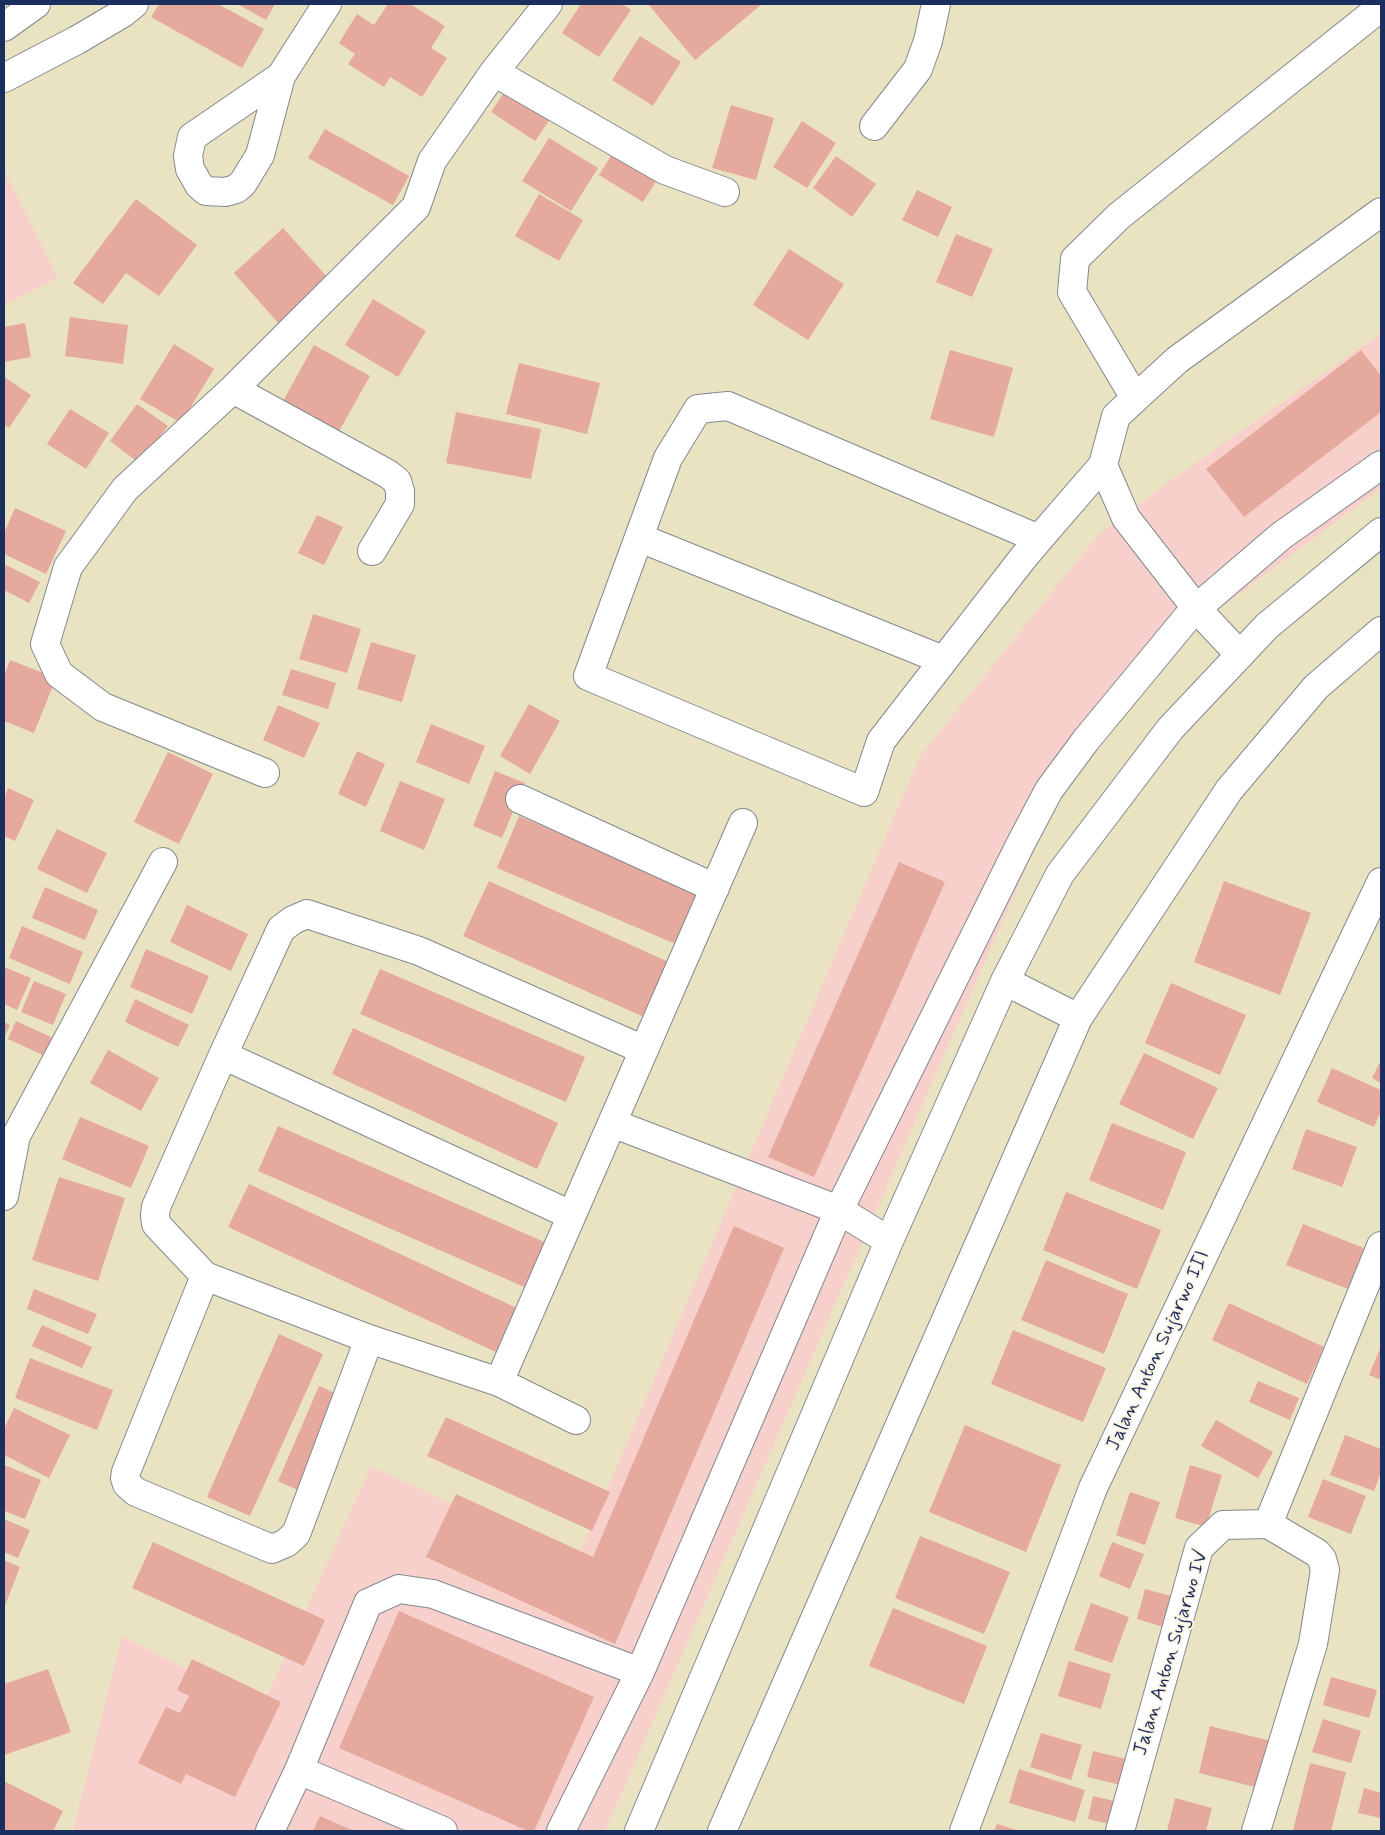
<!DOCTYPE html>
<html>
<head>
<meta charset="utf-8">
<style>
  body { margin:0 }
  #map { position:relative; width:1385px; height:1835px; overflow:hidden; background:#eae3c2; font-family:Mynerve,sans-serif }
  canvas { display:block }
  .frame { position:absolute; inset:0; border:5px solid #1b2f5e; pointer-events:none }
</style>
</head>
<body>
<div id="map">
<canvas width="1385" height="1835"></canvas>
<div class="frame"></div>
</div>
<script>
const g = document.querySelector('canvas').getContext('2d');
g.lineJoin = 'round';
function paint(path, color) {
  g.fillStyle = color;
  g.fill(path, 'evenodd');
}
function shape(rows) {
  const path = new Path2D();
  for (const r of rows) {
    path.moveTo(r[0], r[1]);
    for (let i = 2; i < r.length; i += 2) path.lineTo(r[i], r[i + 1]);
  }
  return path;
}
function strokePath(path, color, width, dash) {
  g.strokeStyle = color;
  g.lineWidth = width;
  g.lineCap = dash ? 'butt' : 'round';
  g.setLineDash(dash || []);
  g.stroke(path);
}
function drawText(font, color, halo, rows, align = 'center') {
  g.font = font + ' Mynerve,sans-serif';
  g.lineWidth = 4;
  g.setLineDash([]);
  g.textBaseline = 'middle';
  g.strokeStyle = halo;
  g.fillStyle = color;
  for (const [text, x, y, turn = 0] of rows) {
    g.save();
    g.translate(x, y);
    g.rotate((+turn || 0) * Math.PI / 180);
    g.textAlign = isNaN(turn) ? turn : align;
    if (halo) g.strokeText(text, 0, 0);
    g.fillText(text, 0, 0);
    g.restore();
  }
}
const built = shape([
  [4,170,58,278,4,305],
  [1381,333,1381,488,1191,630,1061,788,605,1831,73,1831,122,1636,262,1707,371,1466,576,1562,920,756,1099,534,1173,479]
]);
const building = shape([
  [159,4,218,4,264,29,242,68,151,17],
  [237,4,275,4,266,20],
  [388,4,410,4,445,26,431,48,447,58,422,97,390,77,384,87,348,64,355,54,339,43,357,14,374,25],
  [581,4,622,4,631,10,599,57,562,33],
  [648,4,762,4,695,60],
  [640,36,681,62,653,106,612,80],
  [511,82,555,112,535,141,491,112],
  [731,105,774,118,756,180,712,168],
  [802,121,836,143,807,188,773,167],
  [325,129,409,176,393,205,308,158],
  [549,138,598,168,571,211,522,181],
  [614,151,658,178,643,202,599,175],
  [836,156,876,184,852,217,813,188],
  [917,190,952,207,938,237,902,220],
  [539,194,583,220,559,261,515,236],
  [136,199,197,245,159,296,126,273,103,304,73,283],
  [283,228,330,280,280,325,234,273],
  [956,234,993,249,972,297,936,282],
  [789,249,844,284,808,340,753,305],
  [373,299,426,331,398,377,345,345],
  [70,317,128,325,123,364,65,356],
  [25,323,31,357,4,362,4,327],
  [174,344,214,369,181,423,140,399],
  [314,345,370,376,338,433,282,403],
  [950,350,1013,368,994,437,930,419],
  [1361,350,1381,376,1381,412,1244,517,1206,469],
  [519,363,600,383,587,434,506,414],
  [4,377,31,395,9,428,4,424],
  [137,404,168,426,139,463,110,441],
  [70,409,109,433,86,469,47,444],
  [456,412,541,429,531,479,446,463],
  [15,508,66,531,46,574,4,554,4,533],
  [317,515,343,527,324,565,298,553],
  [4,564,40,582,29,603,4,590],
  [313,614,361,629,347,673,299,659],
  [371,642,416,655,402,702,357,689],
  [10,660,56,678,34,733,4,721,4,676],
  [291,669,336,683,328,709,282,695],
  [529,704,560,721,530,774,500,756],
  [278,705,320,723,304,758,263,740],
  [431,724,485,746,469,784,416,762],
  [357,751,385,764,366,807,338,794],
  [168,752,213,774,179,844,134,822],
  [495,771,525,783,502,838,473,826],
  [400,781,445,799,424,850,380,831],
  [8,788,34,800,15,841,4,836,4,799],
  [519,816,700,894,678,945,497,868],
  [57,829,107,853,87,893,37,869],
  [899,862,945,882,814,1177,768,1157],
  [489,881,671,963,646,1018,463,936],
  [1224,881,1311,913,1280,995,1194,962],
  [45,887,98,910,85,940,32,918],
  [187,905,248,934,231,971,170,942],
  [22,926,83,952,70,984,9,958],
  [146,949,209,976,192,1014,130,987],
  [4,967,31,978,17,1010,4,1004],
  [380,969,585,1057,566,1102,360,1014],
  [34,981,66,994,53,1025,21,1012],
  [1171,983,1246,1015,1220,1075,1145,1043],
  [135,999,189,1025,178,1047,125,1022],
  [16,1021,53,1038,45,1056,8,1039],
  [4,1022,10,1025,4,1038],
  [353,1028,558,1123,537,1169,332,1074],
  [108,1050,159,1078,141,1111,90,1083],
  [1144,1053,1218,1088,1193,1139,1119,1104],
  [1381,1060,1381,1083,1372,1078],
  [1332,1068,1381,1090,1381,1111,1374,1127,1317,1102],
  [80,1117,149,1146,131,1188,62,1159],
  [1112,1123,1186,1152,1163,1210,1089,1180],
  [278,1126,549,1244,529,1289,258,1171],
  [1306,1129,1357,1147,1342,1187,1292,1169],
  [59,1177,125,1198,98,1281,32,1260],
  [249,1184,521,1310,500,1354,228,1227],
  [1066,1192,1161,1230,1137,1289,1043,1250],
  [1303,1224,1364,1248,1348,1289,1286,1265],
  [734,1226,784,1248,615,1644,426,1557,456,1494,593,1557],
  [1046,1260,1128,1294,1104,1354,1021,1320],
  [34,1289,97,1314,88,1334,27,1309],
  [1229,1303,1324,1347,1307,1384,1212,1340],
  [42,1325,92,1347,82,1368,32,1346],
  [1013,1330,1106,1368,1083,1422,991,1384],
  [279,1334,323,1354,250,1516,207,1497],
  [1381,1346,1381,1380,1369,1375],
  [30,1358,113,1390,97,1430,15,1398],
  [1258,1381,1299,1398,1290,1420,1249,1402],
  [319,1386,341,1396,300,1491,278,1481],
  [14,1408,70,1435,49,1478,4,1455,4,1429],
  [446,1417,610,1492,592,1531,427,1456],
  [1216,1420,1273,1452,1258,1478,1201,1446],
  [965,1425,1061,1465,1026,1552,929,1512],
  [1345,1435,1381,1449,1381,1472,1374,1491,1330,1475],
  [4,1465,41,1480,25,1519,4,1511],
  [1190,1465,1222,1475,1206,1527,1175,1518],
  [1323,1479,1366,1496,1351,1534,1308,1517],
  [1130,1492,1160,1502,1145,1545,1116,1535],
  [4,1519,30,1530,18,1558,4,1552],
  [920,1536,1010,1572,984,1634,895,1598],
  [153,1542,325,1620,304,1666,132,1588],
  [1112,1542,1144,1554,1130,1589,1099,1576],
  [4,1560,20,1567,4,1608],
  [1145,1589,1182,1599,1173,1630,1137,1619],
  [1091,1603,1129,1617,1112,1663,1074,1650],
  [893,1608,987,1646,964,1704,869,1666],
  [399,1611,594,1697,534,1831,528,1831,339,1748],
  [192,1659,281,1702,235,1797,186,1774,181,1784,138,1763,166,1707,180,1713,189,1696,177,1690],
  [1069,1661,1111,1674,1101,1709,1058,1696],
  [48,1669,71,1732,4,1755,4,1684],
  [1331,1677,1377,1690,1369,1718,1323,1705],
  [1323,1719,1361,1731,1351,1763,1312,1752],
  [1210,1726,1275,1742,1263,1789,1199,1773],
  [1041,1733,1082,1745,1071,1780,1030,1767],
  [1093,1751,1135,1761,1129,1787,1087,1777],
  [1310,1763,1346,1772,1331,1831,1300,1831,1293,1830],
  [1019,1769,1085,1790,1075,1822,1009,1803],
  [4,1781,63,1811,53,1831,4,1831],
  [1364,1788,1381,1793,1381,1818,1358,1813],
  [1093,1796,1123,1803,1118,1826,1088,1819],
  [1175,1798,1212,1808,1206,1831,1167,1831],
  [320,1816,354,1831,313,1831],
  [997,1824,1019,1831,994,1831]
]);
const minor = shape([
  [4,27,36,4],
  [494,72,665,170,725,192],
  [281,76,260,155,243,183,236,189,225,192,206,191,199,185,190,169,188,156,192,137,281,76,327,4],
  [4,78,77,40,123,13,134,4],
  [874,126,918,69,928,41,936,4],
  [233,389,388,474,397,481,400,491,400,504,372,551],
  [1135,398,1072,292,1075,259,1119,216,1381,7],
  [640,538,943,660],
  [1039,539,728,406,698,409,668,458,588,676,864,792,881,741,1023,558,1039,539,1103,465],
  [1240,655,1196,608,1126,518,1103,465,1116,416,1177,360,1381,212],
  [265,773,103,707,59,674,45,644,68,567,125,489,233,389,416,207,432,161,494,72,548,4],
  [520,799,715,888],
  [1005,981,1078,1018],
  [223,1055,571,1215],
  [612,1123,839,1210,889,1241],
  [4,1196,16,1136,163,862],
  [205,1276,126,1472,125,1478,127,1484,136,1492,272,1549,286,1543,296,1534,369,1339],
  [499,1382,743,823],
  [576,1420,499,1382,369,1339,205,1276,156,1224,155,1215,156,1207,223,1055,281,929,293,920,307,914,419,951,644,1050],
  [1268,1524,1381,1246],
  [299,1770,443,1831],
  [270,1831,299,1770,368,1603,399,1589,433,1594,640,1672],
  [561,1831,640,1672,839,1210,1020,845,1049,790,1086,740,1191,613,1281,536,1381,465],
  [639,1831,889,1241,1005,981,1060,874,1170,729,1267,626,1381,532],
  [722,1831,1078,1018,1229,790,1316,687,1381,631],
  [964,1831,1093,1488,1381,882],
  [1120,1831,1199,1548,1223,1525,1268,1524,1317,1553,1322,1559,1325,1570,1313,1644,1256,1831]
]);
const streetNames = [
  ["Jalan Anton Sujarwo III",1159,1351,-65],
  ["Jalan Anton Sujarwo IV",1172,1653,-73]
];
paint(built, '#f7d0cc');
paint(building, '#e5a99d');
strokePath(minor, '#828990', 30);
strokePath(minor, '#fff', 28);
drawText('20px', '#1b2f5e', '#fcf5e5', streetNames);
</script>
</body>
</html>
